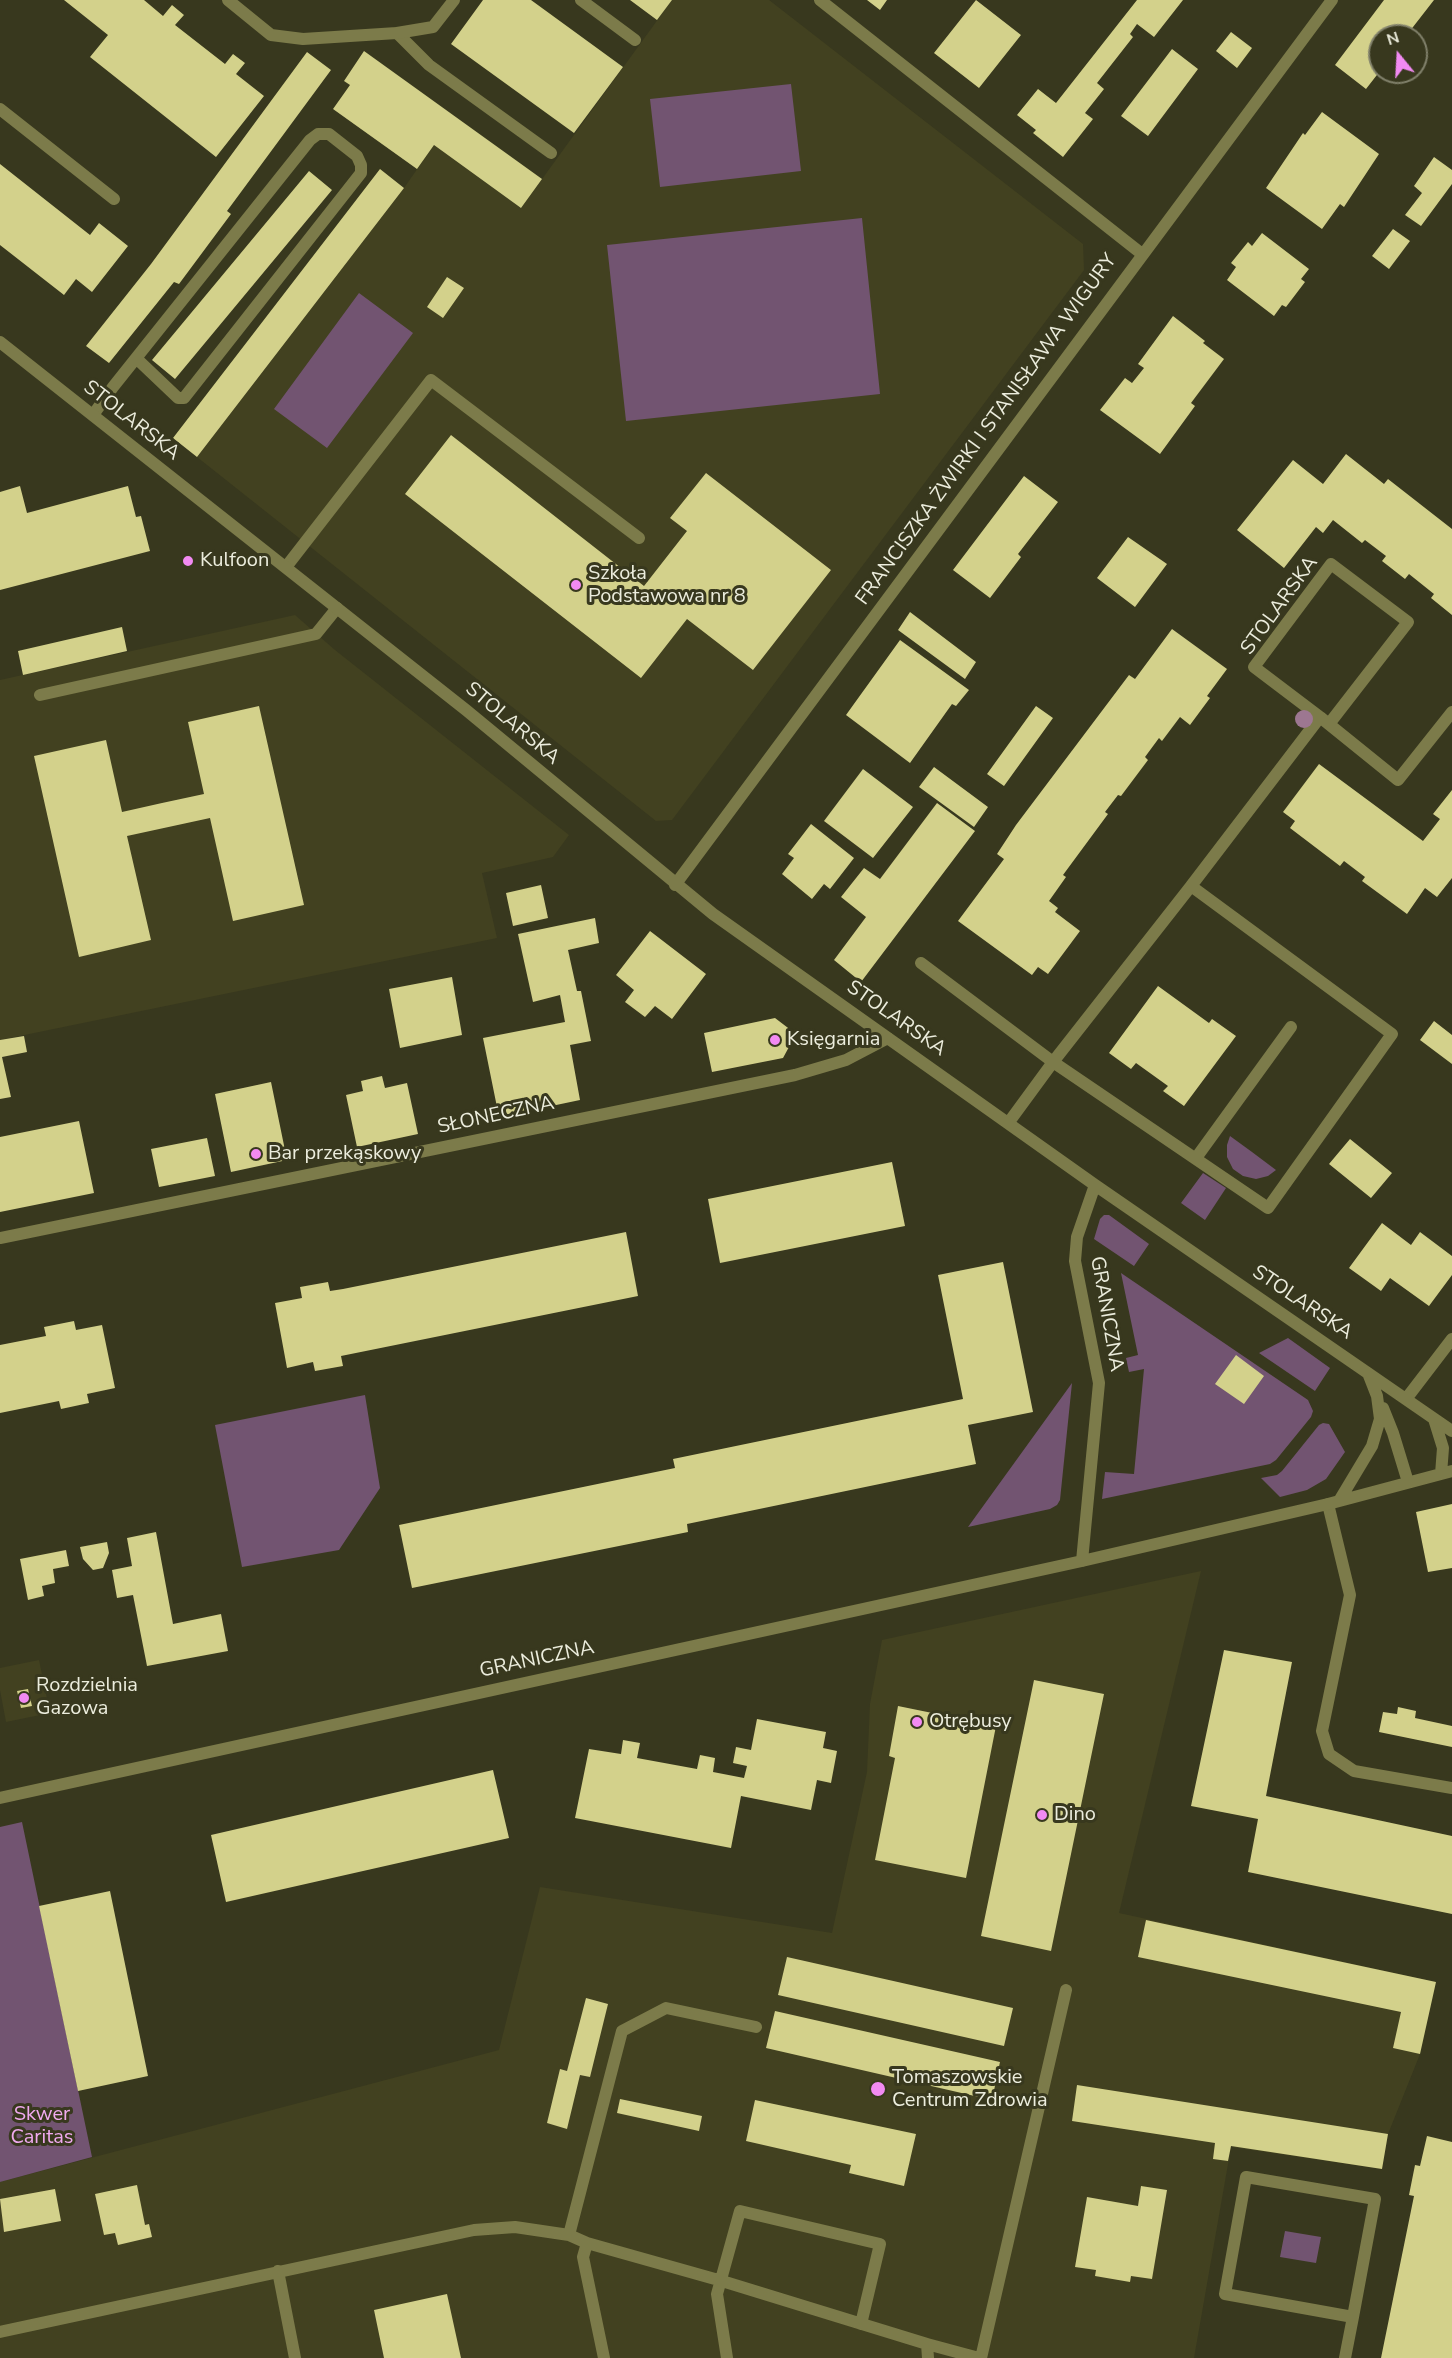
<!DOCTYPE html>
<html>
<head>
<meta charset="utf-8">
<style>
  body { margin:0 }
  #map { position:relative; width:1452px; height:2358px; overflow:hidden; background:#38381e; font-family:"Nunito Sans",sans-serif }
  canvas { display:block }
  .north { position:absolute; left:1368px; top:24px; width:60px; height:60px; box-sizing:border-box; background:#38381e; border:2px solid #80806a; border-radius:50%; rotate:342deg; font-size:16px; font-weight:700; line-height:24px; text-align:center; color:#eceddd }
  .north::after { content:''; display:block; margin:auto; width:21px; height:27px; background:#f28af2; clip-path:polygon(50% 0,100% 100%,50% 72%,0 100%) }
</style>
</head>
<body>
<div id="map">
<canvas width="1452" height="2358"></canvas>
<div class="north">N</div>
</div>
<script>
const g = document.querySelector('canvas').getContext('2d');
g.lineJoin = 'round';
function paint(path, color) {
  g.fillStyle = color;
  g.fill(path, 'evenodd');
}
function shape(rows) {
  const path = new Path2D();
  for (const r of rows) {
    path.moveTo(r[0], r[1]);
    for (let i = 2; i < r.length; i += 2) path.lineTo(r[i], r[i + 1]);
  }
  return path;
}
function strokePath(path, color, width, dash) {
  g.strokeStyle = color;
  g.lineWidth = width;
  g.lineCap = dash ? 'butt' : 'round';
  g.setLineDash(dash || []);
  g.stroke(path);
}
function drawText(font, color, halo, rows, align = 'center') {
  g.font = font + ' "Nunito Sans",sans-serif';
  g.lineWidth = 6;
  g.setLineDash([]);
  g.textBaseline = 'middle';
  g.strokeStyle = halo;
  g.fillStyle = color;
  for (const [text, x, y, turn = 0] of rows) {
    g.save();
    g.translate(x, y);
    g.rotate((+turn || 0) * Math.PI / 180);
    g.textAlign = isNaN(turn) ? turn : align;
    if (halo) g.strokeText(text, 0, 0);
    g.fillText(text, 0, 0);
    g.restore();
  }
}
const built = shape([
  [672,0,769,0,1083,244,1084,270,672,820,656,821,197,457,404,188,434,145,521,208],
  [295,615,335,650,569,835,553,857,482,873,497,938,0,1040,0,680],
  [1201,1571,1119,1913,1436,1982,1420,2054,1388,2134,1382,2169,1231,2147,1194,2358,0,2358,0,2182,499,2050,540,1887,832,1933,867,1772,870,1704,882,1640],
  [39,1660,50,1713,6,1722,0,1690,0,1668]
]);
const green = shape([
  [791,84,801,171,660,187,650,99],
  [862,218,880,394,626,421,607,245],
  [359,293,413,333,327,448,274,409],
  [1230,1136,1252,1152,1276,1170,1268,1176,1256,1179,1243,1176,1233,1169,1227,1157,1227,1145],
  [1203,1173,1226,1188,1205,1220,1181,1203],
  [1104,1215,1109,1215,1149,1244,1134,1266,1094,1239,1100,1219],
  [1121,1273,1308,1400,1313,1411,1311,1417,1276,1460,1270,1464,1102,1499,1105,1472,1134,1474,1144,1369,1129,1372,1126,1358,1138,1355],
  [1288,1338,1330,1368,1315,1391,1259,1353],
  [1072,1383,1060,1500,1057,1505,1050,1509,968,1527],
  [365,1395,380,1488,339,1550,242,1567,215,1425],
  [1323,1423,1329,1424,1345,1452,1326,1479,1307,1490,1280,1497,1261,1478,1277,1475,1282,1471,1319,1425],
  [22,1822,92,2157,0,2182,0,1827],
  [1285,2231,1321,2237,1316,2263,1280,2257]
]);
const building = shape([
  [64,0,144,0,163,16,172,5,184,15,175,25,225,64,233,54,245,63,236,74,264,96,216,157,90,57,108,35],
  [483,0,531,0,623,67,574,133,451,44],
  [630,0,672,0,657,20],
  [867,0,887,0,880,10],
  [976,0,1021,35,979,88,934,53],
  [1137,0,1183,0,1154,37,1137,24,1130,34,1133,37,1097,83,1104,89,1085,113,1093,119,1063,157,1033,133,1036,130,1017,115,1038,89,1056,103],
  [1384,0,1434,0,1406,36,1380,36,1380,71,1366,89,1335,65],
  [1231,32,1252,48,1237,68,1216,51],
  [1172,49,1198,69,1148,136,1121,116],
  [364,51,542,179,521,208,434,145,417,169,333,109,350,85,344,81],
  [307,52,331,70,227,211,231,214,179,284,174,282,109,363,86,346,151,264],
  [1322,112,1379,154,1344,207,1340,204,1322,229,1266,188,1303,133,1305,135],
  [1434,157,1452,170,1452,184,1421,226,1405,215,1422,193,1414,186],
  [0,164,90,235,99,223,128,246,92,292,76,279,64,295,0,245],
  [380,169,404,188,197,457,173,438],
  [309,171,332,190,175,379,152,360],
  [1393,229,1410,241,1389,269,1372,256],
  [1262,233,1309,269,1301,279,1305,282,1286,307,1282,305,1274,316,1227,280,1236,267,1231,263,1248,242,1252,246],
  [447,277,464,288,443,318,427,307],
  [1173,316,1205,341,1203,343,1224,359,1191,403,1195,406,1160,454,1100,410,1125,378,1132,383,1144,368,1138,364],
  [451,435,644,586,687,531,670,518,706,473,831,570,753,670,687,619,641,678,405,494],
  [1346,454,1384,484,1388,479,1452,529,1452,615,1431,598,1434,594,1409,574,1405,579,1382,561,1386,556,1365,540,1362,543,1333,520,1323,533,1316,527,1284,568,1237,530,1293,460,1323,484],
  [1024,476,1058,502,1018,554,1021,557,990,598,953,570],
  [20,486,27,513,128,486,136,517,141,516,150,551,0,590,0,492],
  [1128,537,1167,564,1135,607,1097,578],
  [910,612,976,662,965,679,898,630],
  [122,627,127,651,23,675,18,651],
  [1172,629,1227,669,1207,696,1210,698,1190,725,1180,717,1162,741,1159,738,1145,757,1148,760,1121,796,1118,795,1105,812,1108,814,1063,875,1066,877,1049,901,1058,908,1055,912,1080,931,1048,974,1038,967,1032,975,958,921,1004,859,997,854,1016,825,1129,675,1135,679],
  [900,640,969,690,956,706,952,704,910,763,846,715],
  [259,706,304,905,233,921,210,818,127,836,151,940,79,957,34,756,106,740,122,812,162,803,204,794,188,722],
  [1036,706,1053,718,1004,786,987,774],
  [1319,764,1423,841,1440,819,1433,814,1452,790,1452,878,1437,897,1425,888,1407,914,1362,881,1365,877,1344,861,1340,866,1290,828,1295,821,1283,812],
  [934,767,988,807,974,827,919,787],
  [863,769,913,807,873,858,824,821],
  [937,803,975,831,861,982,834,960,866,917,841,897,864,868,880,879],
  [811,824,854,858,830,889,824,884,812,899,782,874,794,858,788,854],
  [541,885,548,918,513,926,506,893],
  [595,918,599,943,568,950,577,991,581,991,591,1041,570,1045,580,1100,499,1117,483,1038,565,1022,560,995,533,1002,518,934],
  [650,931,706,974,672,1019,655,1006,645,1017,625,1002,634,990,616,975],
  [452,977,462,1035,400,1048,389,989],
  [1158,986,1209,1023,1212,1019,1236,1036,1184,1106,1163,1091,1168,1086,1136,1063,1131,1069,1109,1053],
  [775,1018,796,1034,783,1058,712,1072,704,1033],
  [1434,1021,1452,1035,1452,1064,1420,1040],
  [24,1036,27,1052,2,1057,11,1097,0,1099,0,1040],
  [382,1076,385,1088,407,1083,418,1134,357,1147,346,1095,363,1091,361,1081],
  [271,1082,287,1160,231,1172,215,1094],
  [79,1121,94,1193,0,1212,0,1137],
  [207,1138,215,1176,159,1187,151,1149],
  [1350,1139,1392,1173,1371,1198,1329,1164],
  [892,1162,905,1226,720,1263,708,1199],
  [1382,1223,1411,1245,1420,1232,1452,1256,1452,1275,1429,1306,1390,1278,1381,1291,1349,1268],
  [626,1232,638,1296,341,1356,343,1366,315,1371,313,1362,287,1368,275,1303,302,1298,300,1287,328,1282,330,1291,343,1289],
  [1003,1262,1033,1412,968,1425,976,1464,687,1524,688,1532,412,1588,399,1525,675,1468,673,1459,963,1399,938,1275],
  [74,1321,76,1330,102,1325,115,1388,87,1394,89,1403,61,1409,59,1401,0,1413,0,1345,46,1336,44,1327],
  [1236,1355,1264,1376,1244,1404,1215,1384],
  [1452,1504,1452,1568,1428,1572,1416,1512],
  [156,1532,173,1624,221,1614,228,1651,147,1666,133,1595,117,1598,112,1570,132,1566,127,1538],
  [107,1542,109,1553,103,1568,93,1570,83,1559,80,1547],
  [66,1550,69,1566,53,1569,55,1583,42,1586,44,1596,28,1600,20,1559],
  [1224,1650,1292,1662,1266,1796,1452,1836,1452,1914,1248,1872,1258,1819,1191,1806],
  [1034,1680,1104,1694,1051,1951,981,1936],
  [28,1689,32,1706,21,1708,17,1691],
  [898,1706,996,1726,966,1878,875,1860,895,1758,889,1756],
  [1398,1707,1416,1711,1415,1718,1452,1726,1452,1747,1379,1732,1383,1712,1397,1714],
  [757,1719,826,1732,823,1748,837,1751,831,1783,817,1780,811,1810,741,1796,731,1848,575,1818,589,1749,621,1754,623,1740,640,1743,637,1758,697,1769,700,1755,715,1758,713,1772,744,1778,747,1766,733,1763,736,1747,751,1750],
  [493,1770,509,1838,226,1902,211,1835],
  [110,1891,148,2076,78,2091,39,1906],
  [1146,1920,1436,1982,1420,2054,1393,2048,1401,2012,1138,1957],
  [787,1957,1013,2008,1004,2046,778,1995],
  [586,1998,608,2004,590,2077,580,2075,567,2129,547,2123,560,2069,567,2071],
  [775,2011,1000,2062,992,2100,766,2048],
  [1077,2085,1388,2134,1382,2169,1231,2146,1228,2161,1213,2159,1215,2143,1072,2121],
  [620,2099,702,2116,699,2131,617,2113],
  [755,2100,916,2134,904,2186,849,2173,851,2165,746,2141],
  [1427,2136,1452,2142,1452,2358,1381,2358,1414,2196,1409,2195,1415,2165,1420,2166],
  [137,2185,145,2225,149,2224,152,2237,118,2245,115,2233,104,2235,95,2194],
  [1141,2186,1167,2190,1152,2279,1131,2276,1130,2282,1095,2276,1096,2270,1075,2267,1087,2197,1138,2206],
  [55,2189,61,2221,4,2232,0,2199],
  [447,2294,461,2358,384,2358,374,2310]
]);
const service = shape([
  [581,0,635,40],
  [397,33,429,65,551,153],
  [93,415,113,387,310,140,318,134,329,134,357,156,361,165,361,173,184,398,178,398,137,359],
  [286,567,431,380,639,538],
  [40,695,316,634,337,608],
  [1328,1504,1350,1595,1322,1731,1329,1754,1354,1771,1452,1788],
  [569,2235,622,2031,666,2008,756,2027],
  [587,2243,583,2257,604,2358],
  [278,2271,295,2358],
  [0,2332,474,2230,515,2227,569,2235,587,2243,722,2281,927,2344,928,2358],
  [927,2344,979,2358],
  [727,2358,717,2294,740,2211,880,2244,861,2324],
  [981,2358,1066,1990]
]);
const minor = shape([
  [228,0,271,35,303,39,397,33,433,27,454,0],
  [820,0,1142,254],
  [0,109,114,199],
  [0,342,466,710,713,914,1095,1185,1452,1431],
  [1320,717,1254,667,1331,564,1408,622,1329,724],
  [675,885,1332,0],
  [1191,886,1320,717,1398,780,1452,712],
  [921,963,1053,1062,1268,1208,1392,1034,1191,886,1053,1062,1009,1122],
  [1196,1158,1291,1027],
  [0,1238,795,1075,846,1060,888,1038],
  [1406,1399,1452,1339],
  [1383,1408,1393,1433,1408,1482],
  [1434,1419,1443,1448,1441,1474],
  [1339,1501,1372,1446,1380,1419,1377,1396,1368,1373],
  [1082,1561,1099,1383,1075,1261,1077,1237,1095,1185],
  [0,1798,1082,1561,1328,1504,1452,1471],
  [1345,2358,1353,2317,1375,2199,1246,2177,1225,2294,1353,2317]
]);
const trees = [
  [1304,719]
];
const markers = [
  [188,561,6,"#f28af2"],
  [576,585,6,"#f28af2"],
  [775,1040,6,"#f28af2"],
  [256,1154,6,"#f28af2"],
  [24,1698,6,"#f28af2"],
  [917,1722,6,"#f28af2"],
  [1042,1815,6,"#f28af2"],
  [878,2089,8,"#f28af2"]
];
const streetNames = [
  ["STOLARSKA",131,421,38],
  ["FRANCISZKA ŻWIRKI I STANISŁAWA WIGURY",987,430,-54],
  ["STOLARSKA",1280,606,-54],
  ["STOLARSKA",512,724,40],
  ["STOLARSKA",896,1019,35],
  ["SŁONECZNA",496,1116,-12],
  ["STOLARSKA",1302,1303,34],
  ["GRANICZNA",1106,1314,80],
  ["GRANICZNA",537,1660,-12]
];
const poiNames = [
  ["Kulfoon",200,561],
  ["Szkoła",588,574],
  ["Podstawowa nr 8",588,597],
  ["Księgarnia",787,1040],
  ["Bar przekąskowy",268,1154],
  ["Rozdzielnia",36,1686],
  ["Gazowa",36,1709],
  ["Otrębusy",929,1722],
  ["Dino",1054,1815],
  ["Tomaszowskie",892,2078],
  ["Centrum Zdrowia",892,2101]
];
const parkNames = [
  ["Skwer",42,2115],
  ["Caritas",42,2138]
];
paint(built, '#424120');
paint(green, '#725471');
paint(building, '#d3d18b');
strokePath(service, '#7c7b4a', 12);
strokePath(minor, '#7c7b4a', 12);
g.fillStyle = '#9d7791';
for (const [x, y] of trees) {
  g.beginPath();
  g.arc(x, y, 9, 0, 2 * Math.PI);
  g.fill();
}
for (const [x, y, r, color] of markers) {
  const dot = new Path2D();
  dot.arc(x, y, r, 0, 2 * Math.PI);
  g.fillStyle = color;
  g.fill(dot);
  strokePath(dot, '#38381e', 2);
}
drawText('20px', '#eceddd', '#38381e', streetNames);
drawText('20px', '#eceddd', '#38381e', poiNames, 'left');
drawText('20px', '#f0aaef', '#38381e', parkNames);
</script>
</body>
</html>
